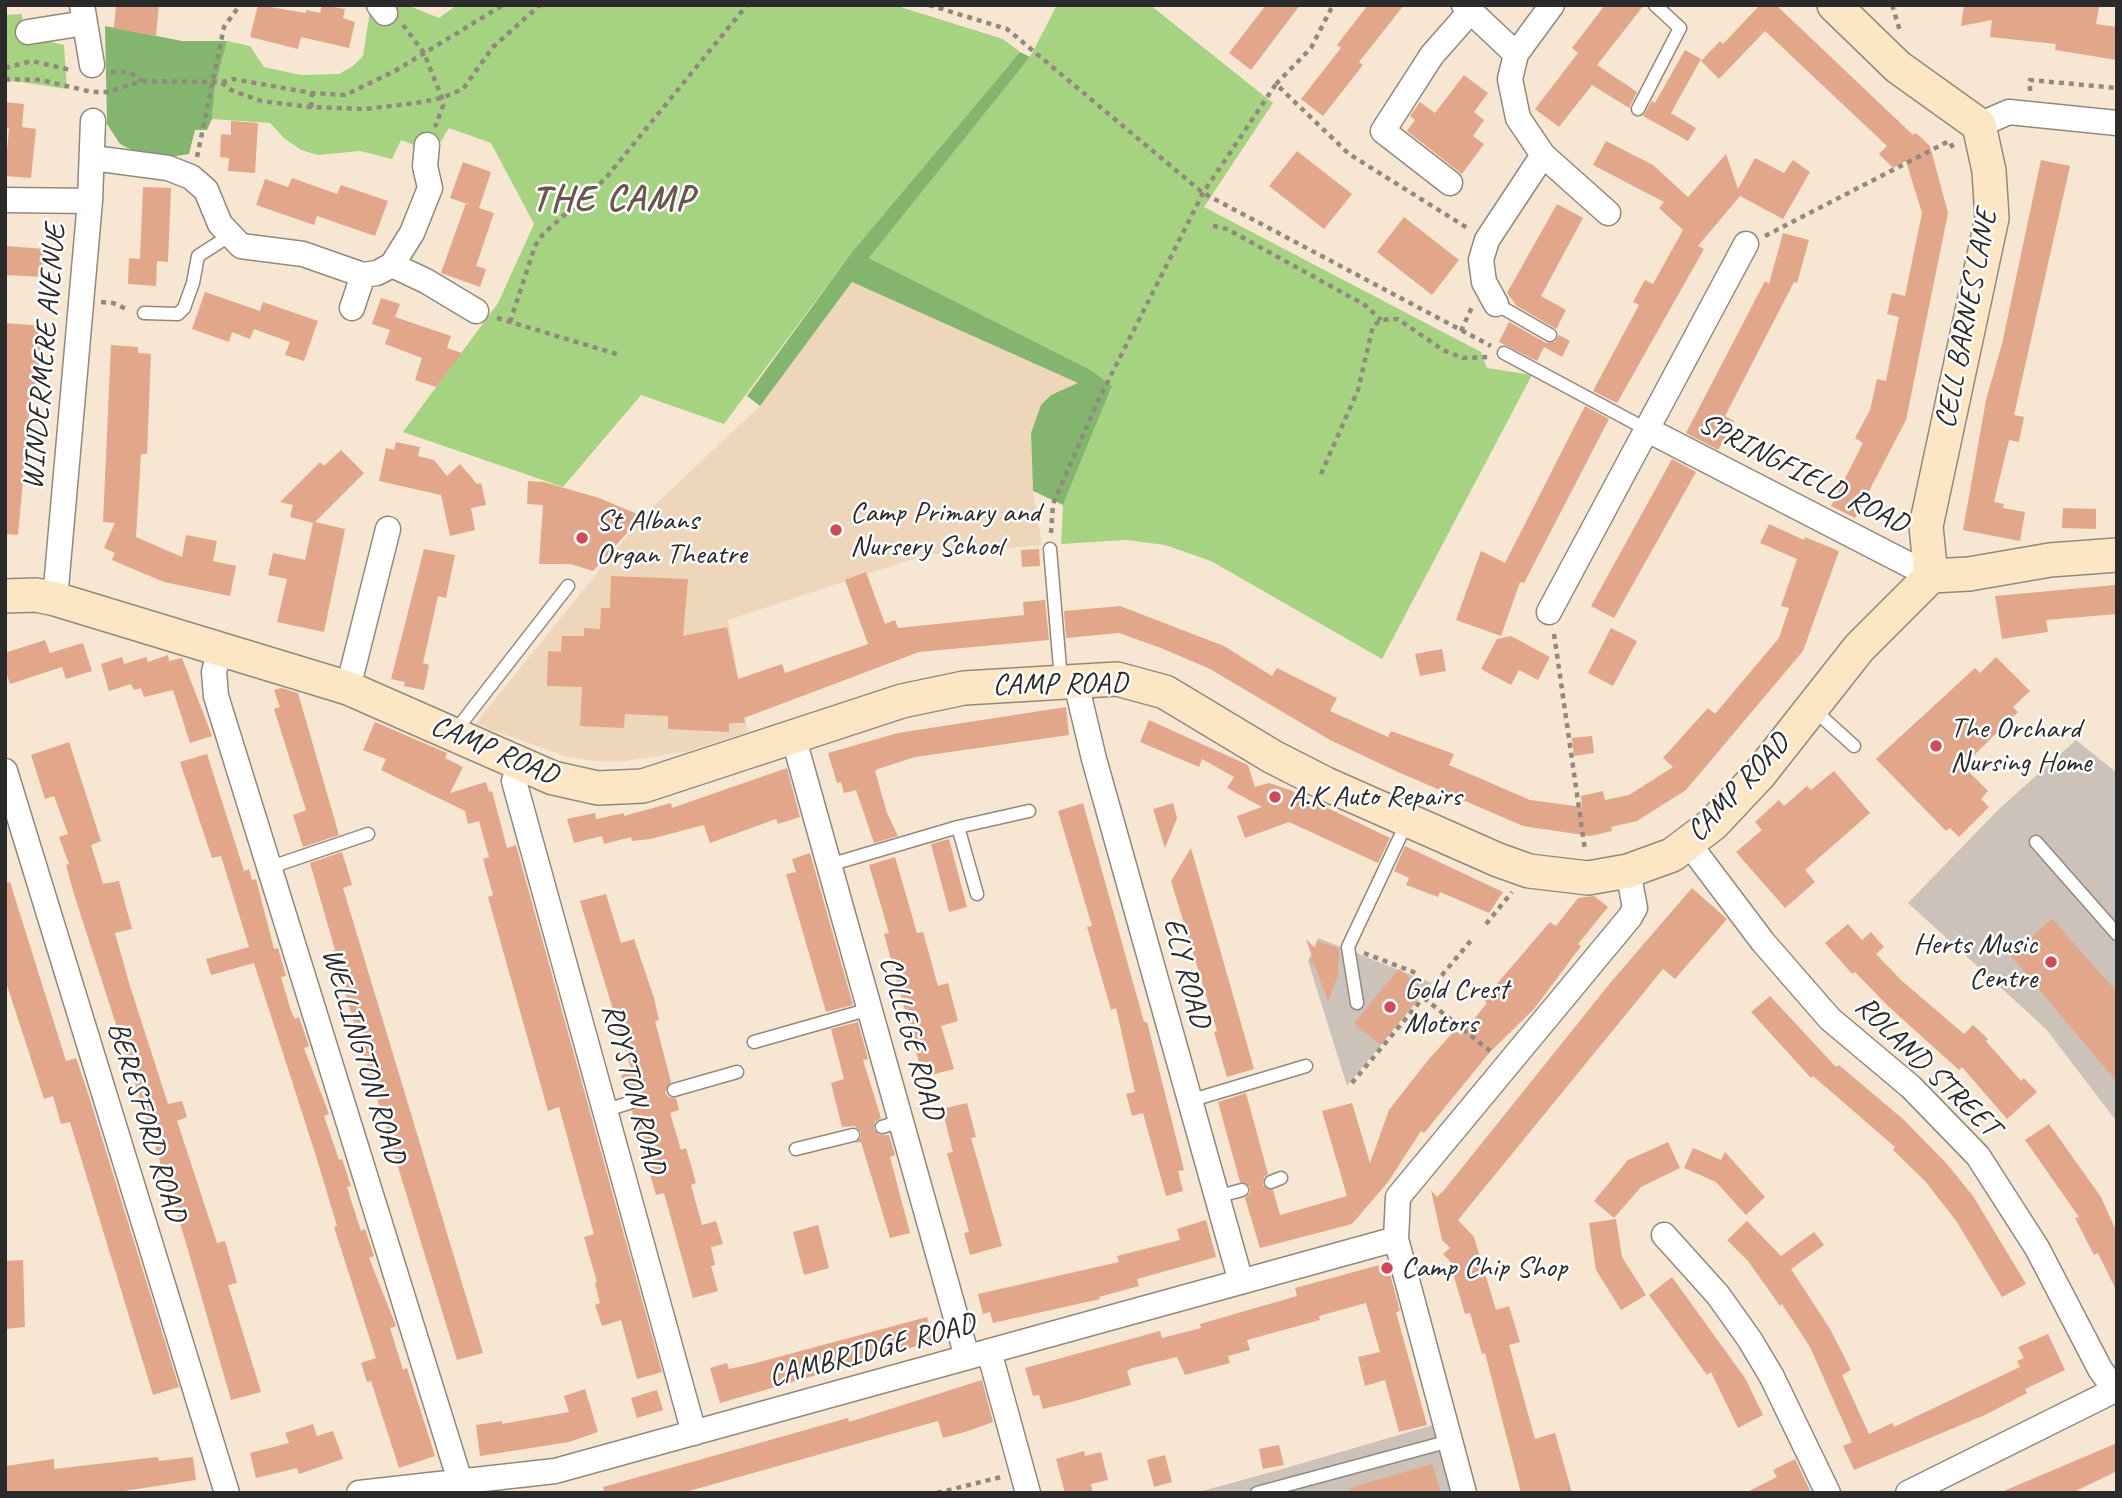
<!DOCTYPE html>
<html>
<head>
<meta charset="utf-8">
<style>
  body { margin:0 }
  #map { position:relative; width:2122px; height:1498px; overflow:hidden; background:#f7e7d2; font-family:Caveat,sans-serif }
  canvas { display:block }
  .frame { position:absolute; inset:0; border:7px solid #2b2b2b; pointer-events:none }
</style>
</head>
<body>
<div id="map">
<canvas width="2122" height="1498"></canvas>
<div class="frame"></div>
</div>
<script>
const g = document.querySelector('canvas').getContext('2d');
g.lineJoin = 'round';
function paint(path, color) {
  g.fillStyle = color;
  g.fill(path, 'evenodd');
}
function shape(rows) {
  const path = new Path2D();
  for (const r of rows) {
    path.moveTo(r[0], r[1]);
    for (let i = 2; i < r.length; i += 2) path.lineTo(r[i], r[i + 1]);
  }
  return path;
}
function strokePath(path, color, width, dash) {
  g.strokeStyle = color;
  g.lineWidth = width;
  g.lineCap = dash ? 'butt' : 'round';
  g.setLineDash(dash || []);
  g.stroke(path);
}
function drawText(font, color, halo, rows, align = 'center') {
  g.font = font + ' Caveat,sans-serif';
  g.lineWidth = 5;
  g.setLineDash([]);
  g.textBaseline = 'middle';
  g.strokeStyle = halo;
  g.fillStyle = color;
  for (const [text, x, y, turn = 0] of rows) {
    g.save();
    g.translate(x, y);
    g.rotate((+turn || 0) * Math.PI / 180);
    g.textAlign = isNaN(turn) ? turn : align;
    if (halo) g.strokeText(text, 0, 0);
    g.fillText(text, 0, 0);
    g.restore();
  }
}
const built = shape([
  [852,282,1079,383,1031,433,1033,491,1042,545,925,555,728,620,748,732,689,751,619,762,592,761,565,756,475,724,644,515,760,406]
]);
const industrial = shape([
  [2076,740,2117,773,2117,1122,2046,1029,1908,903,1999,809],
  [1318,938,1432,983,1347,1086,1308,961],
  [1433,1425,1451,1493,1195,1493,1279,1470]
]);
const green = shape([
  [371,5,412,7,439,18,457,5,894,5,1003,39,1020,52,852,252,724,424,641,395,563,487,403,432,498,303,534,224,491,143,449,128,434,153,401,140,392,159,360,151,318,155,301,150,284,138,270,123,212,119,215,87,227,41,250,46,264,67,301,75,339,74,353,66,363,56],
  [1057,5,1150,5,1273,103,1204,207,1481,352,1487,368,1532,375,1382,659,1211,561,1165,545,1126,540,1061,544,1063,505,1112,386,1091,370,869,258,1030,57],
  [22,14,25,43,47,41,64,45,67,89,14,81,5,83,5,15]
]);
const forest = shape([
  [105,26,182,41,227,41,215,87,212,119,207,130,195,130,189,154,152,160,120,144,107,124],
  [1020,52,1030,57,869,258,1091,370,1112,386,1063,505,1033,491,1031,433,1041,405,1051,395,1078,383,852,282,760,406,747,396,852,252]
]);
const building = shape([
  [159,5,156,36,114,28,116,6],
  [258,5,306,13,306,10,320,13,322,5,345,9,343,18,355,22,349,48,301,37,298,49,250,37],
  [1266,5,1300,5,1251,70,1229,53],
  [1368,5,1404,5,1359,62,1363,65,1323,116,1301,99,1341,48,1337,45],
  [1605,5,1644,5,1597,65,1637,92,1629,108,1592,85,1559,127,1535,109,1578,53,1572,48],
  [1760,5,1776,5,1913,135,1916,133,1930,146,1948,213,1906,420,1855,518,1831,506,1863,443,1855,438,1870,410,1877,379,1886,381,1899,317,1887,314,1892,293,1905,296,1922,213,1906,161,1893,168,1879,154,1887,146,1765,31,1719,79,1701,61,1720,41,1723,44],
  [1964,5,2099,7,2096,24,2117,27,2117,60,2055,50,2056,44,1990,37,1992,20,1961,26],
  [1685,50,1701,59,1671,113,1696,128,1688,141,1643,116,1652,101,1655,103],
  [1464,75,1488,93,1474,112,1484,120,1473,136,1484,144,1462,174,1407,131,1415,120,1410,116,1420,102,1435,113],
  [5,102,24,104,22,127,36,129,31,178,5,176,9,128,5,128],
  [231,121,258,123,255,173,228,171,229,158,220,157,221,134,231,135],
  [1606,141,1653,165,1688,197,1726,154,1738,189,1755,158,1784,173,1793,160,1810,172,1783,219,1740,196,1698,246,1704,249,1617,403,1593,391,1639,305,1633,302,1645,280,1653,284,1683,230,1659,208,1664,202,1593,165],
  [1297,151,1352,194,1324,229,1269,186],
  [2041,160,2070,166,2014,415,2024,417,2019,442,2009,440,1994,502,2004,504,2003,508,2025,512,2020,541,1963,530,1986,400,2002,344],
  [463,162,491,172,479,208,494,213,476,266,486,269,480,287,441,273,466,203,473,206,450,198],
  [292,178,337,194,341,185,388,201,375,236,317,216,314,225,256,205,265,179,288,187],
  [143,187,171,188,168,262,157,261,156,286,128,284,129,258,140,259],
  [1557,204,1583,218,1541,296,1566,310,1556,329,1517,306,1507,293],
  [1404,217,1459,260,1432,295,1377,252],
  [1783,233,1809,240,1797,283,1794,282,1725,416,1734,421,1718,450,1686,433,1765,281,1769,284],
  [6,246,45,249,43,277,5,275],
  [205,292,260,311,263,302,318,321,304,361,285,355,290,342,254,329,250,339,232,332,229,342,192,329],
  [381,298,400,304,395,317,451,336,447,348,462,353,436,387,415,380,422,358,385,344,390,330,372,324],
  [1509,322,1546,343,1555,342,1559,335,1570,341,1562,357,1544,347,1537,361,1499,342],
  [5,323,42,326,37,393,31,392,18,535,5,534],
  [111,345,138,347,138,353,151,354,147,454,141,454,136,537,182,557,186,535,217,541,213,561,236,566,230,596,164,582,112,560,115,553,104,548,115,523,103,522],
  [1585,406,1609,419,1524,583,1520,582,1501,636,1456,620,1481,551,1505,563],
  [396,442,420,447,418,456,434,460,447,476,460,464,477,484,481,483,486,505,471,508,475,530,450,536,441,495,379,481,386,448,394,450],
  [341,450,364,473,315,522,345,529,324,632,277,622,287,579,268,575,273,553,305,560,313,523,290,517,293,505,280,502,320,462,324,466],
  [1672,459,1696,472,1614,618,1591,606],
  [528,481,544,482,599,498,642,516,593,571,571,564,539,564,543,505,527,504],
  [2063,508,2096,509,2096,529,2062,528],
  [1769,524,1804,540,1805,537,1839,551,1803,651,1686,790,1637,821,1611,827,1612,831,1590,836,1523,826,1398,772,1330,740,1210,669,1161,648,1119,633,1066,638,1064,611,1120,606,1224,646,1272,676,1277,668,1337,698,1330,711,1388,737,1391,731,1454,754,1449,765,1530,800,1582,807,1581,796,1603,791,1605,800,1629,795,1673,767,1663,758,1708,708,1715,714,1779,638,1789,608,1781,606,1797,559,1760,543],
  [424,549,455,555,446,598,438,596,423,663,429,665,424,690,404,686,405,682,391,679],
  [1039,549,1040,566,1022,567,1021,550],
  [866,572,885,624,895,620,898,628,1024,615,1023,602,1045,600,1049,640,919,652,744,718,745,723,729,723,729,732,668,729,668,716,625,714,624,728,580,726,582,687,547,686,548,651,561,652,562,636,584,636,584,628,600,629,601,608,610,608,611,576,688,579,683,636,727,627,738,679,782,664,785,673,868,644,845,580],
  [2115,585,2117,614,2046,620,2048,632,2002,639,1995,596],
  [1611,628,1637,641,1613,686,1588,673],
  [1511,636,1550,657,1538,680,1519,670,1511,685,1481,669,1497,639],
  [45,640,50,653,83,643,92,671,66,679,62,667,10,684,5,669,5,653],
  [1442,649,1446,671,1420,676,1415,654],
  [168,655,169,661,182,658,212,736,190,743,173,690,144,697,141,688,134,690,131,684,109,691,101,664,122,657,124,664,146,657,148,662],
  [1996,657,2030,691,2013,707,2018,712,1963,766,1988,791,1981,799,1989,807,1959,837,1950,828,1946,831,1876,759,1975,668,1980,673],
  [281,688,298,693,339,835,303,847,293,815,306,810,274,709,280,707,274,690],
  [1066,707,1069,735,915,757,878,769,875,771,887,813,898,836,874,843,856,790,844,793,841,782,837,783,828,753,898,733],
  [1149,720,1248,765,1255,787,1269,783,1290,790,1390,838,1378,863,1289,822,1245,838,1237,816,1262,807,1227,788,1234,777,1202,759,1199,767,1140,742],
  [375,722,447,753,445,758,463,767,450,793,486,782,489,792,492,791,507,848,516,845,662,1372,637,1379,621,1320,602,1326,595,1305,600,1303,595,1283,597,1282,584,1237,594,1234,559,1107,548,1111,488,897,493,895,483,859,489,857,479,821,468,824,465,811,381,770,386,759,363,750],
  [1592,736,1594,753,1574,756,1572,738],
  [69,742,101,841,91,845,103,884,119,881,132,929,115,933,130,986,168,1104,182,1101,187,1117,177,1121,217,1243,225,1241,237,1283,228,1285,261,1392,231,1400,184,1236,74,894,66,865,69,864,59,837,68,834,54,796,45,799,31,755],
  [207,754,244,871,249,869,252,880,256,879,274,949,278,948,286,976,281,977,291,1011,295,1019,299,1017,309,1046,304,1048,307,1056,329,1114,324,1116,339,1160,342,1159,351,1186,347,1187,350,1197,361,1231,365,1229,374,1256,369,1258,396,1326,390,1328,403,1370,407,1368,435,1456,399,1468,371,1381,367,1382,361,1363,376,1358,334,1227,337,1226,316,1156,254,963,211,975,206,959,249,947,221,856,212,858,180,762],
  [787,768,800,817,778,824,776,819,710,843,704,825,650,839,632,841,631,837,604,844,602,836,574,843,567,819,595,813,596,819,624,813,624,816,671,803,672,808],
  [1834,771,1870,813,1805,870,1815,882,1785,908,1736,852,1762,830,1755,822,1779,800,1784,806,1807,786,1811,790],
  [1083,803,1144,1022,1147,1022,1184,1170,1178,1171,1183,1191,1166,1196,1143,1113,1132,1116,1126,1094,1135,1092,1116,1008,1111,1010,1087,927,1092,926,1058,811],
  [1173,803,1177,818,1165,848,1153,809],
  [949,839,967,907,949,912,931,844],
  [1405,846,1503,892,1489,913,1440,892,1438,897,1406,885,1409,878,1394,871],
  [1191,848,1254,1069,1227,1077,1214,1032,1217,1031,1171,881],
  [342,852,352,885,343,888,483,1353,457,1360,332,951,335,950,310,863],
  [810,853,853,1005,826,1012,786,874,796,872,792,859],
  [895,857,917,933,923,932,938,986,948,983,958,1021,941,1026,954,1069,923,1077,884,934,889,933,869,865],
  [10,882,66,1061,76,1058,87,1090,179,1387,153,1395,70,1122,61,1124,53,1096,44,1099,5,979,5,883],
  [1692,888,1727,919,1675,979,1663,969,1458,1220,1474,1237,1496,1310,1509,1306,1520,1342,1509,1345,1535,1439,1555,1433,1572,1493,1521,1493,1485,1353,1482,1354,1470,1313,1465,1314,1449,1260,1443,1254,1450,1248,1442,1240,1431,1190,1437,1197,1445,1189,1611,982],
  [606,894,621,943,634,939,654,998,659,1020,655,1021,671,1082,665,1092,668,1097,676,1098,679,1110,670,1113,681,1150,686,1148,696,1183,691,1185,702,1225,716,1221,723,1244,711,1247,715,1265,711,1266,718,1291,693,1298,664,1193,656,1195,632,1111,637,1101,634,1096,627,1095,621,1075,632,1072,580,901],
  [1594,896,1608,907,1578,944,1581,946,1534,1009,1490,1052,1424,1133,1421,1131,1388,1182,1352,1224,1260,1248,1245,1198,1250,1193,1250,1187,1240,1182,1218,1102,1246,1093,1268,1174,1264,1177,1263,1185,1273,1190,1280,1215,1347,1196,1322,1111,1352,1103,1370,1163,1389,1110,1429,1059,1455,1030,1461,1035,1487,1003,1483,1000,1550,922,1556,926,1578,898],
  [2052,919,2117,992,2117,1082,2010,955],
  [1848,924,1862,940,1871,932,1884,947,1876,954,1902,981,1964,1034,1973,1025,1988,1039,1986,1041,2021,1081,2024,1078,2037,1092,2007,1119,1962,1067,1959,1070,1888,1006,1855,972,1852,974,1825,943],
  [1306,939,1315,948,1318,941,1339,949,1338,975,1328,1001,1314,964,1310,962,1312,956],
  [1399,969,1425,991,1380,1045,1354,1023],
  [1770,996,1836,1067,1839,1065,1904,1120,1947,1164,1973,1196,2026,1284,2002,1297,1957,1222,1925,1181,1893,1150,1895,1147,1813,1076,1811,1078,1751,1012],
  [858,1022,868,1059,863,1060,881,1118,875,1122,874,1129,879,1135,889,1135,895,1155,890,1157,910,1233,890,1238,861,1142,855,1143,861,1138,861,1132,855,1126,842,1127,831,1083,844,1079,831,1029],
  [967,1103,976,1137,971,1138,1002,1246,970,1255,964,1233,969,1232,947,1153,953,1152,942,1109],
  [2049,1124,2101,1197,2117,1233,2117,1292,2098,1253,2094,1255,2075,1218,2079,1217,2025,1140],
  [1668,1142,1680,1168,1641,1187,1614,1218,1594,1201,1628,1160],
  [1693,1148,1721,1160,1725,1152,1765,1197,1746,1215,1716,1182,1684,1168],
  [1616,1219,1622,1257,1646,1295,1621,1310,1596,1270,1589,1223],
  [1206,1220,1216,1257,1137,1279,1139,1286,1099,1297,1100,1299,993,1323,990,1312,983,1314,978,1294,1119,1262,1117,1256,1180,1240,1177,1229],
  [1747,1221,1781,1256,1814,1232,1824,1245,1791,1269,1830,1329,1851,1370,1842,1375,1869,1434,1892,1423,1894,1427,2020,1367,2017,1361,2024,1358,2018,1347,2048,1334,2065,1370,2025,1389,2027,1393,1987,1414,1854,1470,1843,1446,1852,1442,1810,1347,1782,1304,1780,1306,1748,1261,1727,1240],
  [818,1225,829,1268,804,1275,793,1232],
  [23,1260,25,1327,5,1329,5,1261],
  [1387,1263,1400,1311,1396,1312,1427,1425,1399,1432,1385,1380,1365,1386,1358,1357,1380,1352,1366,1303,1319,1316,1320,1320,1247,1340,1250,1350,1228,1356,1230,1363,1185,1375,1177,1357,1132,1368,1127,1371,1131,1385,1075,1401,1043,1409,1039,1395,1033,1396,1025,1368,1160,1331,1162,1338,1201,1328,1200,1324,1297,1296,1295,1288],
  [1672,1277,1745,1378,1763,1415,1738,1428,1711,1372,1707,1375,1649,1295],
  [927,1317,934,1341,720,1403,710,1368,727,1363,729,1369,752,1364],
  [982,1380,993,1422,968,1431,943,1438,938,1421,682,1493,604,1493,603,1487,848,1418,849,1422],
  [585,1389,598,1432,569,1442,480,1456,476,1425,502,1421,502,1424,569,1412,564,1396],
  [657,1390,663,1410,637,1418,631,1398],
  [313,1424,317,1436,333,1431,343,1459,299,1474,297,1468,256,1478,250,1453,289,1443,285,1433],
  [2117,1443,2117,1471,2072,1493,1999,1493],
  [1279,1445,1284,1465,1263,1469,1259,1449],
  [1084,1451,1085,1456,1101,1452,1108,1480,1091,1484,1093,1493,1065,1493,1056,1459],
  [1165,1455,1172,1482,1154,1487,1147,1460],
  [158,1457,159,1461,193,1457,196,1480,111,1493,5,1493,5,1466,54,1459,54,1469],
  [1795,1459,1811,1493,1745,1493,1777,1477,1773,1470],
  [1432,1464,1441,1493,1350,1493,1349,1488]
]);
const path = shape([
  [929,5,1007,29,1203,193,1491,346],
  [1892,5,1900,31],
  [403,25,424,53,442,98,443,106,435,127],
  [5,68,32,61,71,70],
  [111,72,130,72,141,81],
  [5,79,41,80,92,92,107,92,142,81,221,82,231,90,261,101,311,107,365,109,416,103,442,98,463,89,493,47,540,5],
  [222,82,233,79,312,93,345,95,395,71,503,5],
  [1276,84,1311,48,1333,5],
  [2030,91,2030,80,2117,88],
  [311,107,312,93],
  [197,157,224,27,240,5],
  [1213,226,1227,229,1365,305,1381,320],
  [1765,236,1949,141,1955,151],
  [101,302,113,303,129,310],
  [497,318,620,355],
  [510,322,535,246,543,234,605,179,747,5],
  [1461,331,1472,307],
  [1321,474,1358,390,1373,326,1381,320,1398,319,1443,350,1463,358,1490,357],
  [1051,533,1053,504,1099,399,1203,193,1276,84,1349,154,1469,229],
  [1554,634,1585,850],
  [1486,924,1512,892],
  [1364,953,1416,973],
  [1424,998,1490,1051],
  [1352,1083,1473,938],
  [937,1493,1001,1477]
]);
const lane = shape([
  [1638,109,1680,28,1655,5],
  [1496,304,1550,335],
  [144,313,178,314,184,308,193,283,198,256,229,236],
  [1504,353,1646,429],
  [1050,549,1061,680],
  [1813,709,1854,746],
  [453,734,568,586],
  [2036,842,2117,934],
  [829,865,958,827],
  [271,867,368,834],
  [977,894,958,827,1029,811],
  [1357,1003,1348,947,1408,820],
  [754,1042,870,1009],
  [674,1090,737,1072],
  [1189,1101,1306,1066],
  [606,1110,629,1103],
  [882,1127,901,1121],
  [796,1149,853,1135],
  [1271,1182,1281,1178],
  [1216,1197,1242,1190],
  [1257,1493,1450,1441]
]);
const street = shape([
  [82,5,92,65],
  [379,5,385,13],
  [1464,5,1516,54],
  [28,32,85,23],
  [1979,125,2009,112,2117,123],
  [1543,155,1608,213],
  [93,158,168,168,191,177,206,190,220,224,241,246,303,254,363,275,377,273,392,265,426,281,476,311],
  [1450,183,1383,131,1432,55,1469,13],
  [5,200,90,201],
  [392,265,412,233,430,188,425,166,427,145],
  [1496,304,1484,282,1481,260,1487,240,1543,155,1518,118,1510,79,1516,54,1552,5],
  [352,308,363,275],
  [1646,429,1931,576],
  [55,599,90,201,93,121],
  [1549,612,1746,244],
  [220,649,214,672,216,696,460,1481],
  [1075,679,1094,759,1241,1282],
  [348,688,388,529],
  [793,736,967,1357],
  [520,764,514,781,694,1433],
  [5,771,227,1493],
  [1689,844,1763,942,1830,1019,1911,1087,1978,1156,2037,1248,2100,1369,2115,1390],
  [1664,1235,1718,1295,1750,1340,1772,1377,1828,1493],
  [989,1351,1028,1493],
  [359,1493,555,1471,1396,1239],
  [1464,1493,1396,1239,1398,1197,1630,917,1635,908,1628,871],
  [1908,1493,2117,1389]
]);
const secondary = shape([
  [1834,5,1898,67,1979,125,1989,171,1992,218,1926,526,1931,576],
  [5,596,36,595,55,599,348,688,553,778,598,788,643,786,902,701,964,688,1117,679,1165,692,1273,757,1326,784,1498,860,1529,871,1588,878,1628,871,1672,855,1713,824,1759,775,1859,648,1931,576,1969,574,2050,560,2117,555]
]);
const markers = [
  [836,530,7,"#d1495b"],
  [582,538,7,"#d1495b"],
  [1936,746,7,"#d1495b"],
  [1275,797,7,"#d1495b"],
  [2051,962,7,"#d1495b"],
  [1390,1007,7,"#d1495b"],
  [1387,1268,7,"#d1495b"]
];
const streetNames = [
  ["CELL BARNES LANE",1967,319,-79],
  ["WINDERMERE AVENUE",45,357,-85],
  ["SPRINGFIELD ROAD",1803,474,27],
  ["CAMP ROAD",1060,685,-1],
  ["CAMP ROAD",494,751,23],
  ["CAMP ROAD",1739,788,-47],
  ["ELY ROAD",1186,973,75],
  ["COLLEGE ROAD",911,1038,74],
  ["WELLINGTON ROAD",363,1056,73],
  ["ROLAND STREET",1927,1067,44],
  ["ROYSTON ROAD",633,1089,75],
  ["BERESFORD ROAD",146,1122,73],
  ["CAMBRIDGE ROAD",872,1351,-15]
];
const poiNames = [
  ["Camp Primary and",850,513],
  ["Nursery School",850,547],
  ["St Albans",596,521],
  ["Organ Theatre",596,555],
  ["The Orchard",1950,729],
  ["Nursing Home",1950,763],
  ["A.K Auto Repairs",1289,797],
  ["Herts Music",2037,945,"right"],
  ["Centre",2037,979,"right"],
  ["Gold Crest",1404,990],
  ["Motors",1404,1024],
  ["Camp Chip Shop",1401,1268]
];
const districtNames = [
  ["THE CAMP",613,200]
];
paint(built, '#eed6bb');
paint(industrial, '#ccc2b9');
paint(green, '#a5d381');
paint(forest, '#84b56f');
paint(building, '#e2a68a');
strokePath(lane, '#91897e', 15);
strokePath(street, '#91897e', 27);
strokePath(secondary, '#91897e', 36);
strokePath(path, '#91897e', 4.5, [5, 5]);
strokePath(lane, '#fff', 12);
strokePath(street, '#fff', 24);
strokePath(secondary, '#fce6c4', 33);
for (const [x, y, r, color] of markers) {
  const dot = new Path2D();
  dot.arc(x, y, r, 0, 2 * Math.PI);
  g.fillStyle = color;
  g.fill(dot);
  strokePath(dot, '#fff', 2.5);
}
drawText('30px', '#2b2b2b', '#fff', streetNames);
drawText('30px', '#2b2b2b', '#fff', poiNames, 'left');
g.letterSpacing = '2px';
drawText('bold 37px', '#6b564c', '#fff', districtNames);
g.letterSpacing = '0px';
</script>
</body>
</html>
